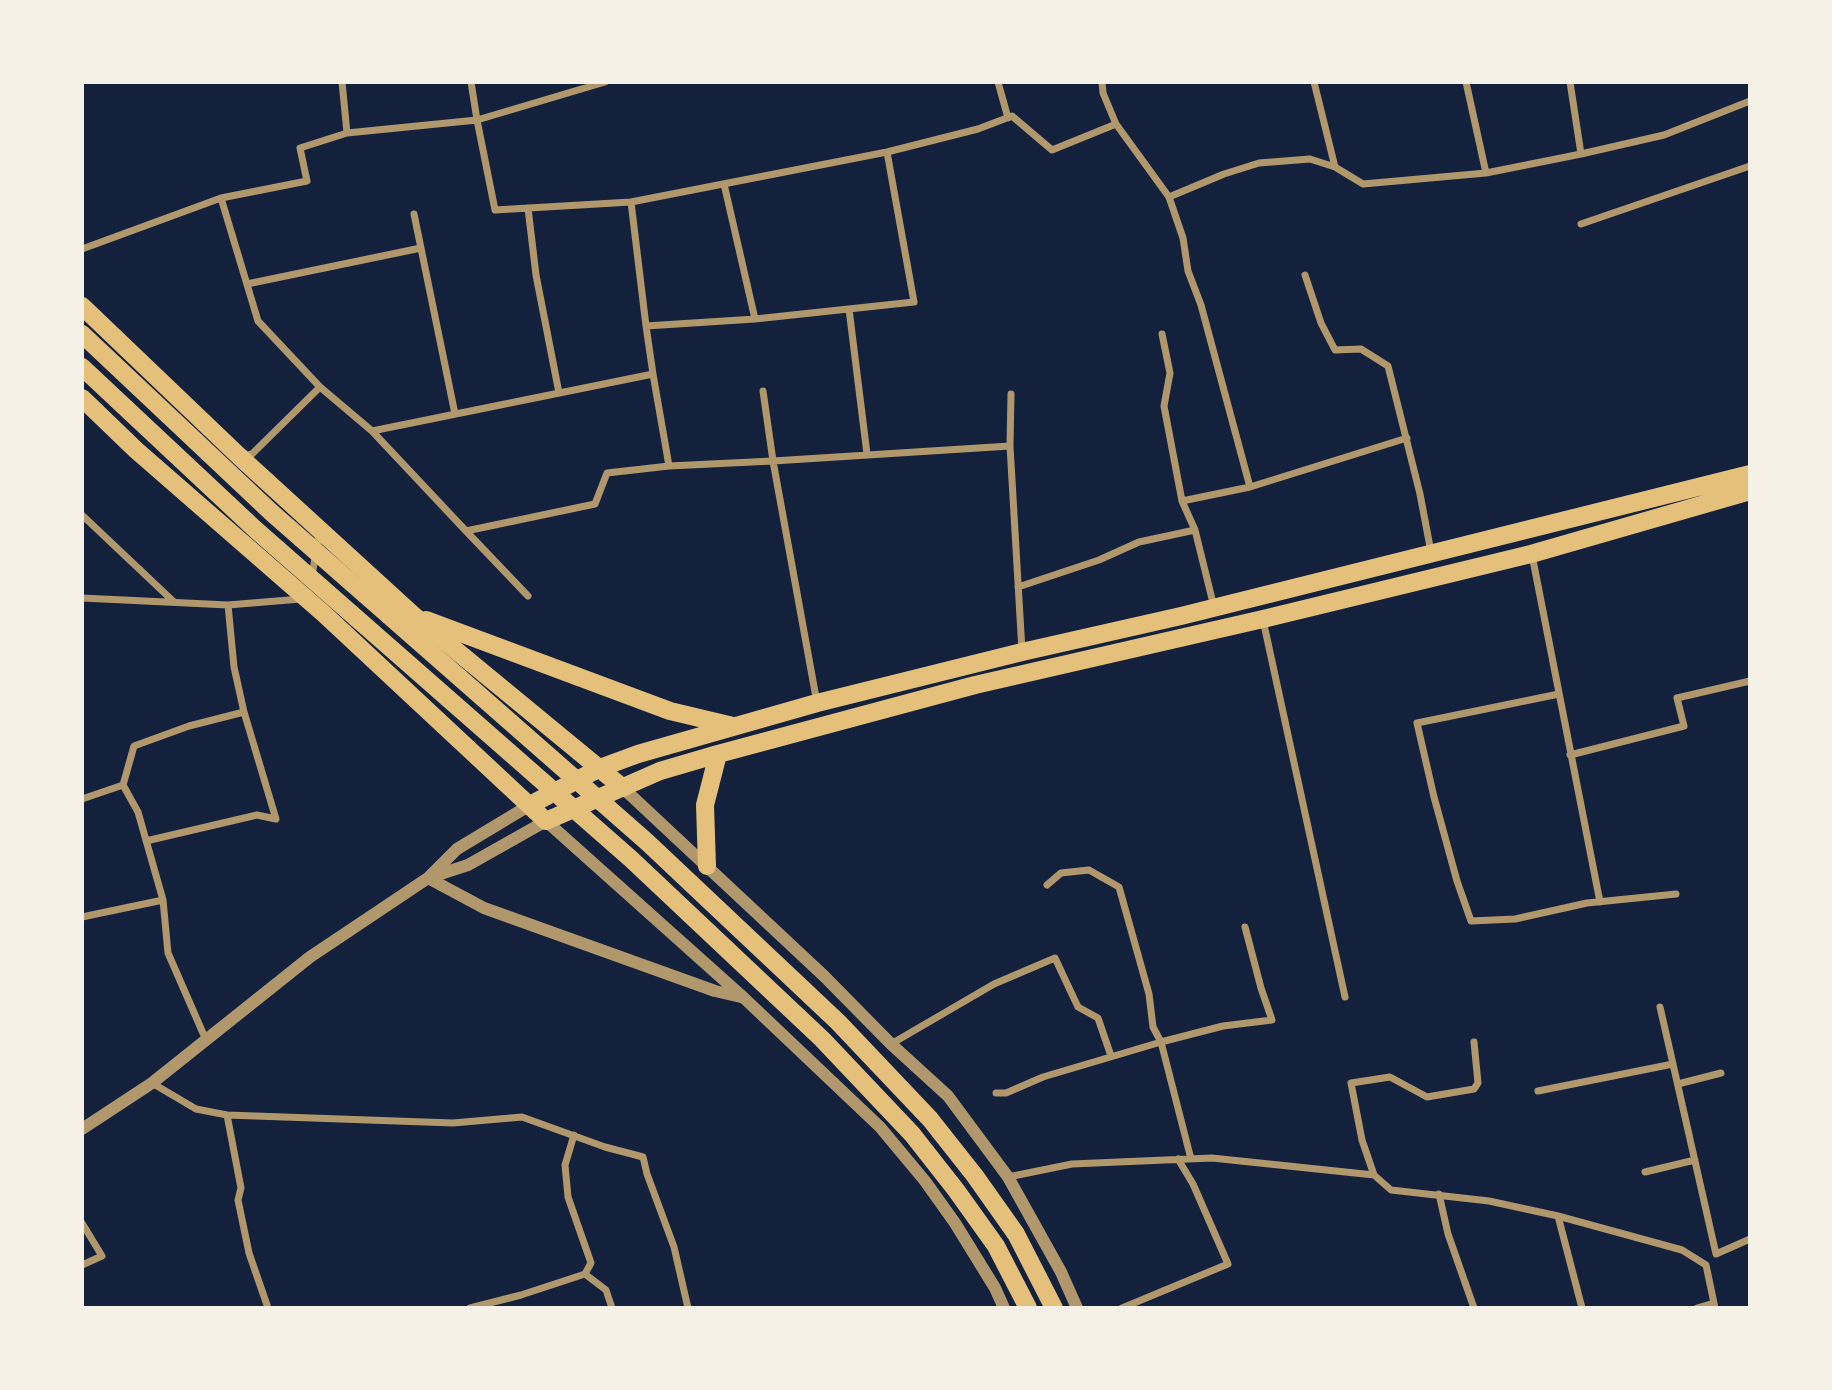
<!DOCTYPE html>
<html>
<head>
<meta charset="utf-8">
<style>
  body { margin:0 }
  #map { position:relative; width:1832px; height:1390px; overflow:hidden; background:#14213d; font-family:"Titillium Web",sans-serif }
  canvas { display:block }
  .frame { position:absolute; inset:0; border:84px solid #f6f1e7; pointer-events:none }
</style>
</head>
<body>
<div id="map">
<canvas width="1832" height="1390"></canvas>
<div class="frame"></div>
</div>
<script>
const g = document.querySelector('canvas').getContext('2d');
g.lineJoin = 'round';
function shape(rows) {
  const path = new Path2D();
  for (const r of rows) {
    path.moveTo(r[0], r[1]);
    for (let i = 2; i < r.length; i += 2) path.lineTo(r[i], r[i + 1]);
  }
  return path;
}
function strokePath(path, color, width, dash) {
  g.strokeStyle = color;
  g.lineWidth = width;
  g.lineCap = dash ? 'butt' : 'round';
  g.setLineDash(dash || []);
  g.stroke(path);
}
const minor = shape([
  [342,82,347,133,477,120,495,210,631,202],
  [471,82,477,120,605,82],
  [998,82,1008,118],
  [1102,82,1103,93,1116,124],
  [1314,82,1335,167,1363,184,1486,173,1581,154,1664,135,1750,101],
  [1466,82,1486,173],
  [1570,82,1581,154],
  [724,184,755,319],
  [1169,197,1224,174,1259,163,1310,159,1335,167],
  [221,198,258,321,320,387],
  [528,208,536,275,559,393],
  [414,214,455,414],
  [1581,224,1750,166],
  [82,249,221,198,307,181,300,148,347,133],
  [1305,275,1321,323,1335,350,1361,349,1388,366,1420,494,1431,552],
  [247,284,421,248],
  [849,309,867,454],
  [646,326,631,202,887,152,978,129,1012,116,1052,150,1116,124,1169,197,1183,238,1188,271,1201,305,1250,487,1407,438],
  [1162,334,1170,373,1164,406,1182,501,1195,530,1214,607],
  [653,374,669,466,773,461,817,703],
  [763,391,773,461,1010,446,1022,651],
  [372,431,466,531,595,504,607,473,669,466],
  [1010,446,1011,394],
  [244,456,252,454,320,387,372,431,653,374,646,326,755,319,914,302,887,152],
  [1182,501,1250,487],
  [82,515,174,602],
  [466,531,528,596],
  [1532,555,1600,902],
  [312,575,320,532],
  [1018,587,1099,560,1139,542,1195,530],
  [82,598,228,605,301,599],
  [1263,620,1345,997],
  [1559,694,1417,723,1434,797,1457,881,1471,921,1515,919,1587,903,1676,894],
  [1570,755,1684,726,1677,698,1750,681],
  [123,785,134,746,189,726,244,712,234,667,228,605],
  [82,799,123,785,138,812,163,900,168,953,206,1040],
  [146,841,257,815,276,819,244,712],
  [1047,885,1061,873,1089,870,1119,887,1149,994,1153,1027,1161,1042,1191,1159],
  [82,917,163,900],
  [1660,1007,1673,1064],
  [1474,1042,1478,1083,1474,1089,1427,1097,1390,1077,1351,1083,1362,1140,1374,1175,1391,1190,1489,1201,1558,1216,1682,1250,1706,1265,1715,1308],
  [891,1044,994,984,1055,958,1078,1007,1098,1018,1111,1056],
  [152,1083,196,1109,227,1115,453,1123,522,1117,605,1147,643,1157,647,1174,674,1247,688,1308],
  [1678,1084,1721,1073],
  [1538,1091,1673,1064,1716,1254,1750,1239],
  [996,1093,1006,1093,1043,1077,1161,1042,1223,1026,1272,1020,1261,988,1245,927],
  [227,1115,241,1188,238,1200,249,1253,268,1308],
  [1645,1172,1695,1160],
  [1008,1177,1072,1164,1212,1158,1374,1175],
  [1439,1194,1448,1234,1474,1308],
  [1558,1216,1582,1308],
  [82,1223,102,1256,82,1265],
  [585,1274,606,1290,612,1308],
  [470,1308,521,1295,585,1274,591,1263,568,1197,565,1165,574,1135],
  [1122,1308,1228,1264,1193,1184,1178,1159],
  [1697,1308,1714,1303]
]);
const tertiary = shape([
  [623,788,824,976,891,1044,948,1096,1008,1177,1061,1272,1077,1308],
  [428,878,468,865,546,821,744,998,880,1127,925,1181,955,1223,995,1288,1004,1308],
  [428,878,484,908,715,991,741,997],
  [82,1129,152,1083,310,957,428,878,457,849,530,805]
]);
const primary = shape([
  [82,334,272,513,647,842,838,1022,930,1119,975,1176,1016,1234,1054,1308],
  [82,367,256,530,631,859,822,1039,912,1134,956,1190,996,1246,1028,1308]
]);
const trunk = shape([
  [82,306,240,457,413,615,623,788],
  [82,398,136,450,323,613,546,821,660,771,718,754,975,685,1263,619,1531,554,1750,491],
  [426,620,670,711,733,726],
  [530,805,600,768,638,754,817,703,1022,652,1181,616,1750,474],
  [707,866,705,805,718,754]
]);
strokePath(minor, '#b1986c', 7);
strokePath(tertiary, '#b1986c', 12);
strokePath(primary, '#e5c07b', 18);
strokePath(trunk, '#e5c07b', 18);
</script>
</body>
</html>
